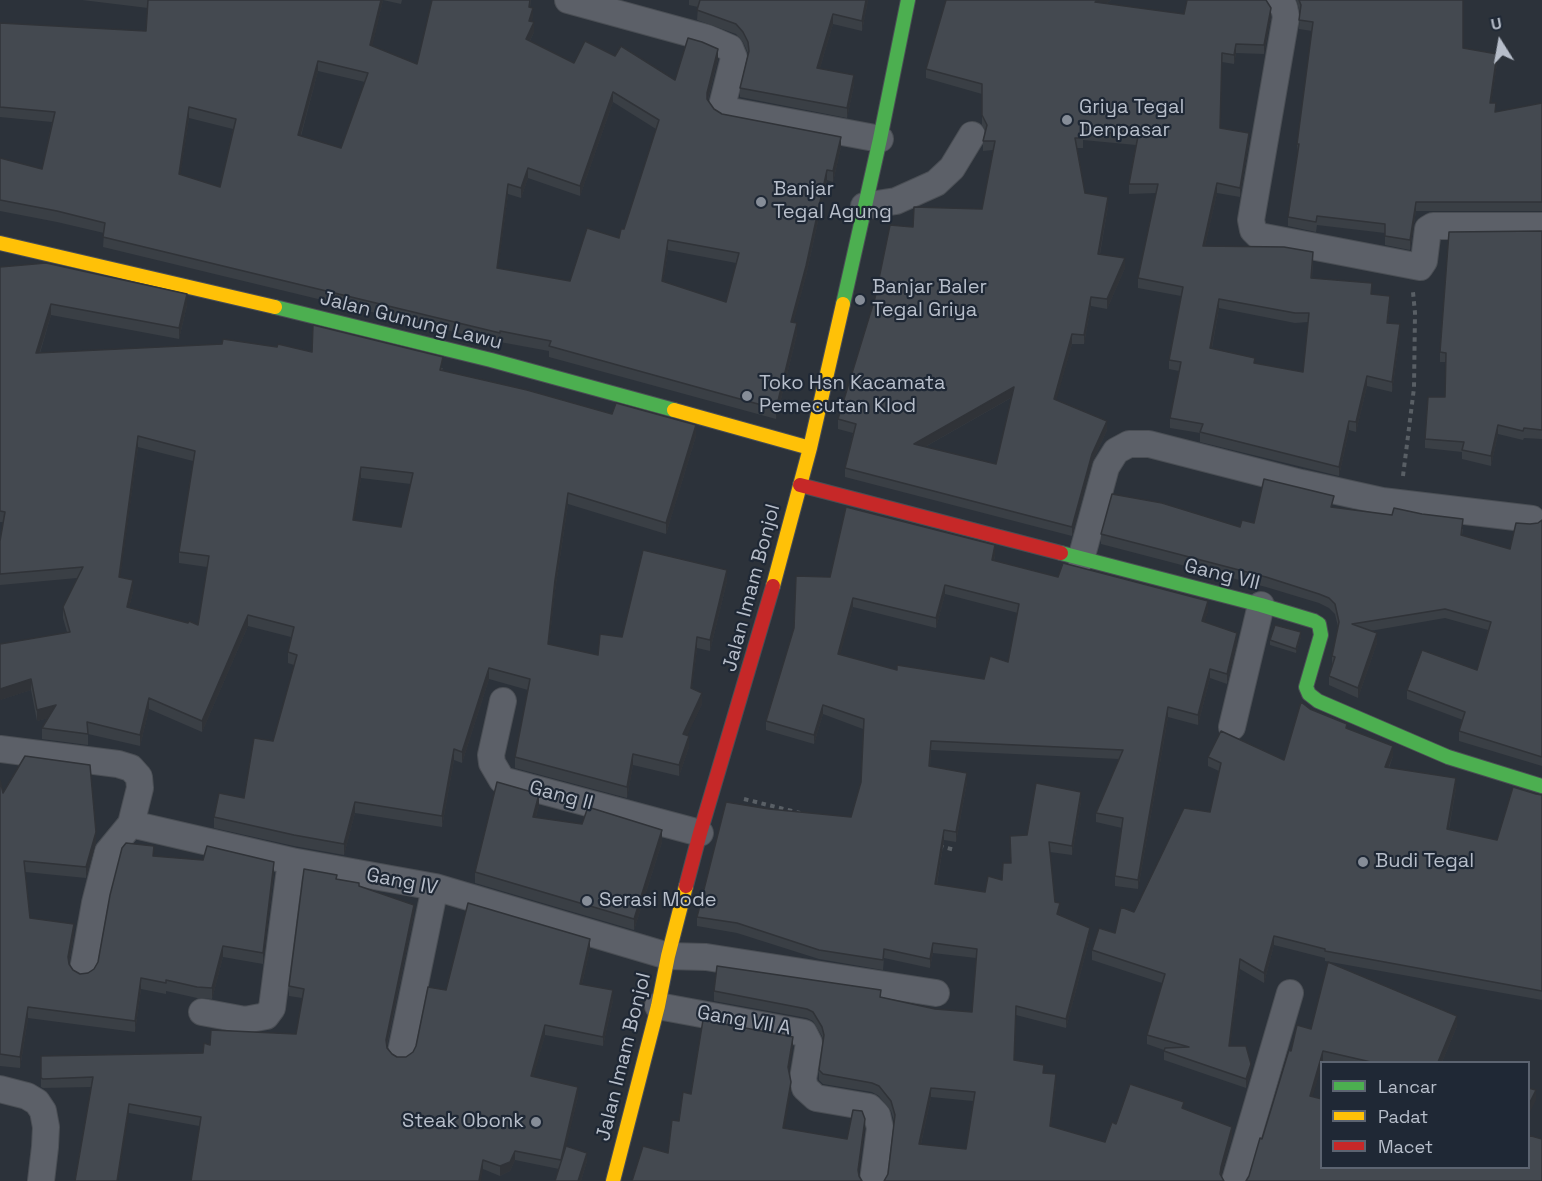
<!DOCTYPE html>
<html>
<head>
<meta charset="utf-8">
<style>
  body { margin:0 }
  #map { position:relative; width:1542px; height:1181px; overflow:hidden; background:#2c323a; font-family:"Space Grotesk",sans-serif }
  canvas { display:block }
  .legend { position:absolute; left:1320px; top:1061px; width:210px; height:108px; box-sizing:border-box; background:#1f2835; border:2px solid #5c6471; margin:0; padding:8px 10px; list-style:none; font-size:18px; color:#b7beca }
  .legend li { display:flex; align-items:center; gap:12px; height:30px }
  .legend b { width:30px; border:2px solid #5c6471 }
  .north { position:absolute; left:1470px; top:12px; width:60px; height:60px; -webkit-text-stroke:4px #1f2835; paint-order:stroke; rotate:349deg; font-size:16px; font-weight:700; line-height:24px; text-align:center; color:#b7beca }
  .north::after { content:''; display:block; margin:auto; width:21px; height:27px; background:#b7beca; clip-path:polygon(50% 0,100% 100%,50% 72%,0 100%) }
</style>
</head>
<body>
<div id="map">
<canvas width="1542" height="1181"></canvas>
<ul class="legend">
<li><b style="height:8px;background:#4caf50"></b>Lancar</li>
<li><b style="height:8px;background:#ffc107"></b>Padat</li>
<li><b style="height:8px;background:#c62828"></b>Macet</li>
</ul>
<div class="north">U</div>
</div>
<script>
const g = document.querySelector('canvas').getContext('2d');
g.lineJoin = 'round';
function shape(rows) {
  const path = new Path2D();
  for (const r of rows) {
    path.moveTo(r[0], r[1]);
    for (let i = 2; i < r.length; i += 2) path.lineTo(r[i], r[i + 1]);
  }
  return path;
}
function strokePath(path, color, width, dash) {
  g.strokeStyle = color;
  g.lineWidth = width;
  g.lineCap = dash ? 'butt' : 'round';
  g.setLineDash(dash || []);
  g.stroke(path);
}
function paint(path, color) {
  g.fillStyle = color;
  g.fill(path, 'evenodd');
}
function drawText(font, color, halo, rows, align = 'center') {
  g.font = font + ' "Space Grotesk",sans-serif';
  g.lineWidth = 4.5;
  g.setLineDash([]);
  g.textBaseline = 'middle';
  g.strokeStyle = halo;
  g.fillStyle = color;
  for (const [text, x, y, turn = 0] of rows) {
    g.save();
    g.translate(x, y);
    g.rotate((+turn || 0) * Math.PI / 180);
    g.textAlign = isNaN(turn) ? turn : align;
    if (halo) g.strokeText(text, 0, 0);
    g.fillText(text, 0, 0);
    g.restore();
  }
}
const path = shape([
  [1403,476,1414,388,1415,313,1413,292],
  [744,799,800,813],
  [939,846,955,850]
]);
const street = shape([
  [568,0,707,38,730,48,734,58,722,106,725,110,880,139],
  [1277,0,1284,7,1286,17,1251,220,1253,230,1259,236,1420,267,1424,261,1428,229,1433,226,1542,226],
  [864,206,896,201,936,183,952,168,972,135],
  [1081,559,1106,467,1116,451,1129,444,1149,444,1301,483,1382,501,1532,519],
  [503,701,491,755,492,763,502,780,700,833],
  [1232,727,1261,605],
  [0,749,118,764,131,768,139,777,140,788,131,824,108,852,95,903,83,970],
  [131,824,291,861,435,887,668,956,706,957,936,993],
  [658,1006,804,1033,809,1043,803,1079,805,1088,816,1098,869,1107,877,1115,880,1128,873,1181],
  [202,1012,245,1020,266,1016,272,1008,291,861],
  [401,1052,435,887],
  [0,1089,27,1096,37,1102,43,1111,46,1127,45,1147,41,1181],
  [1235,1181,1290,993]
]);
const fast = shape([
  [843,304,880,139,908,0],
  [275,307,491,360,674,410],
  [1061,553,1261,605,1314,621,1319,624,1321,635,1306,687,1309,694,1318,701,1448,757,1542,786]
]);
const slow = shape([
  [0,243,275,307],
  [674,410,810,448],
  [773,586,810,448,843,304],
  [613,1181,658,1006,668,956,686,886]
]);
const jam = shape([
  [800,485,1061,553],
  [686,886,700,833,773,586]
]);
const wall = shape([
  [82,0,402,0,401,4,383,0,372,46,417,64,432,0,531,0,530,7,534,32,530,41,574,63,615,56,675,80,718,59,708,100,714,109,722,114,841,147,833,182,827,180,806,276,793,323,797,334,776,419,549,357,549,351,500,342,500,343,103,247,104,233,57,222,0,211,0,158,42,169,52,122,0,117,0,23,146,31,148,8],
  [318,71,365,82,341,148,301,136],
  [613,102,656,129,624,229,619,238,570,281,498,268,508,194,521,198,528,178,580,196],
  [189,118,233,129,220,187,180,175],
  [668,250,736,263,726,302,663,282],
  [689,0,868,0,862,31,833,24,820,68,854,85,847,118,740,97,740,88,748,53,743,42,736,34,697,20,698,7,689,5],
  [946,0,1111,0,1106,4,1184,14,1271,17,1264,54,1236,53,1234,64,1222,62,1220,128,1249,143,1240,197,1217,193,1205,246,1313,262,1312,278,1372,294,1390,305,1388,323,1400,333,1392,392,1367,386,1356,432,1349,430,1339,476,1200,442,1200,433,1170,428,1170,418,1179,371,1169,369,1169,360,1181,296,1138,288,1138,278,1156,193,1129,194,1129,184,1136,145,1083,140,1083,148,1077,148,1085,193,1108,206,1100,254,1125,268,1107,309,1091,306,1084,344,1072,344,1056,400,1107,430,1092,463,1072,536,845,477,845,468,853,433,838,429,838,419,913,227,982,209,993,150,983,151,983,141,985,131,982,125,982,94,926,78,926,69],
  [1219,308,1295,323,1308,322,1303,372,1255,363,1212,348],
  [1011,398,996,464,925,447],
  [1296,0,1463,0,1463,48,1497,63,1491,103,1496,112,1542,103,1542,211,1416,211,1410,250,1385,245,1385,233,1317,225,1316,232,1288,226,1288,217,1298,154,1297,144,1312,31,1299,29,1300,12],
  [1542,231,1542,439,1524,438,1523,440,1498,434,1491,466,1462,459,1462,452,1425,448,1425,439,1445,397,1446,362,1440,362,1440,352],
  [0,267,187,305,179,339,51,315,40,353,312,352,443,368,442,371,696,436,666,534,568,504,555,591,549,644,598,655,622,637,727,581,710,651,697,648,692,689,702,704,687,735,689,747,679,776,633,765,627,798,515,768,515,757,528,690,489,679,462,763,454,760,442,827,355,813,344,855,294,846,214,828,214,817,244,798,273,741,294,665,288,663,288,652,291,637,248,626,202,732,149,709,140,746,88,734,88,745,42,739,42,728,48,718,37,721,31,690,0,700,67,632,63,618,63,607,77,578,0,585,0,541,3,522,0,522],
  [138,447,193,461,179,552,179,563,207,567,198,625,188,623,129,608,133,591,120,577],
  [361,478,411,484,401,527,354,520],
  [1334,507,1463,529,1462,535,1510,549,1530,524,1538,523,1542,520,1542,766,1459,741,1459,731,1463,720,1407,699,1407,690,1477,670,1488,630,1445,618,1370,631,1377,643,1358,698,1329,685,1329,676,1332,665,1332,656,1338,627,1335,614,1329,608,1319,603,1266,587,1101,544,1101,534,1240,527],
  [995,555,994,561,1058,577,1208,611,1204,622,1237,643,1227,684,1210,678,1198,725,1168,717,1138,889,1115,886,1115,876,1122,828,1096,822,1096,813,1119,759,931,750,930,766,967,782,956,842,944,840,937,884,985,892,1002,880,1011,863,1010,836,1027,835,1081,802,1072,855,1050,852,1055,902,1060,912,1059,915,1090,937,1066,1028,1016,1015,1014,1060,1044,1073,1056,1084,1051,1126,1105,1142,1116,1124,1184,1108,1232,1137,1221,1176,885,1180,888,1174,894,1121,891,1111,879,1096,872,1092,823,1084,819,1080,819,1070,823,1040,822,1036,813,1021,807,1018,714,1001,714,991,881,997,935,1009,972,1012,976,958,933,953,930,968,884,958,883,970,819,959,737,933,697,926,697,917,769,809,851,817,861,782,863,729,823,714,814,744,766,730,766,721,830,577],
  [945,594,1018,613,1008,662,984,679,897,670,840,654,853,607,936,628],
  [931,1097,973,1101,966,1149,921,1144],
  [1301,637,1296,653,1270,645,1270,640],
  [1310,709,1347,728,1393,756,1389,768,1456,788,1449,829,1497,840,1536,794,1542,795,1542,1000,1325,961,1325,958,1274,945,1264,983,1240,969,1230,1046,1251,1073,1246,1088,1164,1060,1164,1050,1147,1044,1147,1035,1162,983,1092,960,1092,950,1115,933,1134,912,1210,812,1219,771,1208,766,1208,757,1284,760],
  [0,780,3,793,96,843,86,878,25,872,30,918,74,935,69,964,73,970,80,974,88,973,94,969,154,856,274,873,263,964,223,957,212,999,197,998,166,991,166,994,141,989,135,1032,28,1018,20,1068,0,1066],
  [539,805,536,817,662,842,634,930,475,883,475,872],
  [337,879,359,886,414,915,387,1046,392,1054,397,1057,406,1057,413,1052,446,990,590,949,582,984,613,1000,603,1046,545,1035,533,1077,578,1096,565,1150,587,1161,581,1181,555,1181,559,1169,515,1160,510,1171,500,1176,483,1169,199,1126,129,1113,91,1087,43,1088,41,1087,41,1056,203,1053,210,1045,296,1034,302,998,289,996,289,986],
  [1457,1026,1442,1062,1331,1062,1323,1061,1312,1097,1322,1167,1249,1176,1291,1051,1311,1029]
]);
const shadedWall = shape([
  [381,0,383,0,370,56,370,45],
  [866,0,868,0,862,31,862,21],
  [1098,0,1111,0,1095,12,1095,2],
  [533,8,533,18,529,31,529,21],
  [1271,8,1271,17,1264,54,1264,45],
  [833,14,833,24,817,78,817,68],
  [534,22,534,32,526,49,526,39],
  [1236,44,1236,53,1234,64,1234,55],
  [718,49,718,59,707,103,707,93],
  [1497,54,1497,63,1490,112,1490,103],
  [318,61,318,71,298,145,298,135],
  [854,75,854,85,847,118,847,108],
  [613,92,613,102,580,196,580,186],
  [189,107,189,118,179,185,179,174],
  [1249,133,1249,143,1240,197,1240,188],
  [841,137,841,147,833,182,833,171],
  [528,168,528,178,521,198,521,188],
  [827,170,827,180,806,276,791,332,791,322],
  [1217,183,1217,193,1203,255,1203,246],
  [508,184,508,194,497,278,497,268],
  [1108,197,1108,206,1098,263,1098,254],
  [1416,202,1416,211,1410,250,1410,240],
  [668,240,668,250,662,291,662,281],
  [1125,258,1125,268,1107,309,1107,299],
  [187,294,187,305,179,339,179,328],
  [1390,296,1390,305,1387,332,1387,323],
  [1091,297,1091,306,1084,344,1084,335],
  [1219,299,1219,308,1210,357,1210,348],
  [51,304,51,315,36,364,36,353],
  [797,323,797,334,776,419,776,409],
  [1400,324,1400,333,1392,392,1392,382],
  [1072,334,1072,344,1054,409,1054,399],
  [1367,376,1367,386,1356,432,1356,422],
  [1014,387,1014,396,914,453,914,444],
  [1107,421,1107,430,1092,463,1072,536,1072,527,1092,454],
  [1349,421,1349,430,1339,476,1339,467],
  [696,425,696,436,666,534,666,523],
  [1498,425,1498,434,1491,466,1491,456],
  [138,436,138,447,119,588,119,577],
  [361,467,361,478,353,531,353,520],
  [568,493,568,504,555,591,548,655,548,644,555,580],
  [995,545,995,555,992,570,992,560],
  [727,570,727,581,710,651,710,640],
  [133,580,133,591,127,618,127,607],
  [945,585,945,594,936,628,936,618],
  [853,598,853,607,838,663,838,654],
  [1208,601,1208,611,1202,631,1202,621],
  [248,615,248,626,202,732,202,721],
  [1301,632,1301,637,1296,653,1296,649],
  [1237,633,1237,643,1227,684,1227,674],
  [1377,633,1377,643,1358,698,1358,688],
  [697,637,697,648,691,700,691,688],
  [489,668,489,679,462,763,462,752],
  [1210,669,1210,678,1198,725,1198,715],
  [31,679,31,690,0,700,0,689],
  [702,693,702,704,683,745,683,734],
  [149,698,149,709,140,746,140,735],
  [56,705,56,716,37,721,37,710],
  [823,705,823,714,814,744,814,735],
  [1168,707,1168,717,1138,889,1138,880],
  [689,736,689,747,679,776,679,765],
  [1393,746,1393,756,1385,776,1385,767],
  [454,749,454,760,442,827,442,816],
  [633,754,633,765,627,798,627,787],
  [967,773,967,782,956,842,956,832],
  [1456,778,1456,788,1447,838,1447,829],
  [1081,792,1081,802,1072,855,1072,846],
  [539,794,539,805,533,828,533,817],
  [355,802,355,813,344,855,344,844],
  [662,830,662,842,634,930,634,919],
  [944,830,944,840,935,894,935,884],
  [96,832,96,843,86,878,86,867],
  [274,862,274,873,263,964,263,953],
  [1060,903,1060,912,1057,924,1057,914],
  [414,905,414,915,386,1049,386,1040],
  [74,924,74,935,68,968,68,957],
  [1090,928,1090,937,1066,1028,1066,1019],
  [1274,936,1274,945,1264,983,1264,973],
  [590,939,590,949,580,993,580,984],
  [933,943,933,953,930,968,930,959],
  [223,946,223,957,212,999,212,988],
  [1240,959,1240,969,1229,1056,1229,1046],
  [141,978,141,989,135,1032,135,1021],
  [613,990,613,1000,603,1046,603,1037],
  [28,1007,28,1018,20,1068,20,1057],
  [1457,1016,1457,1026,1442,1062,1438,1062],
  [545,1025,545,1035,531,1085,531,1076],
  [793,1037,793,1046,788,1077,788,1067],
  [1323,1051,1323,1061,1310,1106,1310,1096],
  [1251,1064,1251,1073,1246,1088,1246,1079],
  [1056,1074,1056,1084,1050,1136,1050,1126],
  [791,1082,791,1092,783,1138,783,1128],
  [578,1087,578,1096,561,1170,561,1160],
  [931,1088,931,1097,919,1153,919,1144],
  [1536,1090,1536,1100,1528,1116,1528,1106],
  [129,1104,129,1113,118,1181,117,1181],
  [865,1119,865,1129,858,1180,858,1170],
  [1232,1127,1232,1137,1221,1177,1221,1167],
  [515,1151,515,1160,510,1171,500,1176,500,1166],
  [587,1153,587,1161,581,1181,578,1181],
  [483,1160,483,1169,481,1181,479,1181]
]);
const building = shape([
  [148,0,381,0,370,45,417,64,432,0,530,0,529,7,533,8,529,21,534,22,526,39,574,63,585,41,615,56,621,46,675,80,688,38,702,42,718,49,707,93,707,99,714,109,722,114,841,137,833,171,827,170,806,266,791,322,797,323,776,409,549,346,551,341,500,331,500,333,103,237,105,223,57,211,0,200,0,158,42,169,55,112,0,107,0,23,146,31,148,0],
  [318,61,368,73,341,148,298,135,318,61],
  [613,92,659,120,624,229,621,229,619,238,587,228,570,281,497,268,508,184,521,188,528,168,580,186,613,92],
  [189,107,236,119,220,187,179,174,189,107],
  [668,240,739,253,726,302,662,281,668,240],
  [700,0,866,0,862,21,833,14,817,68,854,75,847,108,740,88,749,51,748,42,743,32,736,24,697,10,700,0],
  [946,0,1098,0,1095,2,1184,14,1187,0,1266,0,1271,8,1264,45,1236,44,1234,55,1222,53,1220,128,1249,133,1240,188,1217,183,1203,246,1284,247,1313,252,1311,278,1372,283,1371,294,1390,296,1387,323,1400,324,1392,382,1367,376,1356,422,1349,421,1339,467,1200,432,1203,424,1170,418,1181,362,1169,360,1183,287,1138,278,1158,184,1129,184,1138,136,1083,130,1083,138,1075,138,1085,193,1108,197,1098,254,1125,258,1107,299,1091,297,1084,335,1072,334,1054,399,1107,421,1092,454,1072,527,845,468,856,424,838,419,875,298,890,225,913,227,914,207,982,209,995,141,983,141,987,125,982,115,982,84,926,69,946,0],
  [1219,299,1295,313,1309,313,1303,372,1254,363,1255,358,1210,348,1219,299],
  [1014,387,996,464,914,444,1014,387],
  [1299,0,1463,0,1463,48,1497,54,1490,103,1496,103,1495,112,1542,103,1542,202,1416,202,1410,240,1385,236,1385,224,1317,216,1316,222,1288,217,1299,144,1297,144,1313,22,1299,20,1301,5,1299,0],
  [1542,231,1542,430,1524,428,1523,431,1498,425,1491,456,1462,450,1464,442,1425,439,1428,397,1445,397,1446,353,1440,352,1449,232,1542,231],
  [46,263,187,294,179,328,51,304,36,353,222,344,223,339,277,347,278,344,312,352,313,325,443,357,440,370,527,390,612,414,616,403,696,425,666,523,568,493,555,580,548,644,598,655,600,634,622,637,643,550,727,570,710,640,697,637,691,688,702,693,683,734,689,736,679,765,633,754,627,787,515,757,530,679,489,668,462,752,454,749,442,816,355,802,344,844,294,835,214,817,219,793,244,798,254,738,273,741,297,655,288,652,294,627,248,615,202,721,149,698,140,735,87,722,88,734,42,728,56,705,37,710,31,679,0,689,0,644,70,632,63,607,83,567,0,574,0,541,5,512,0,511,0,267,46,263],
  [138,436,195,451,179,552,209,556,198,625,189,621,188,623,127,607,133,580,119,577,138,436],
  [361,467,413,473,401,527,353,520,361,467],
  [1264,479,1334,496,1331,507,1392,515,1394,508,1422,514,1463,519,1461,535,1510,549,1516,523,1530,524,1538,523,1542,520,1542,757,1459,731,1465,712,1407,690,1422,650,1477,670,1491,622,1445,609,1352,624,1377,633,1358,688,1329,676,1335,657,1332,656,1339,622,1335,604,1329,598,1319,594,1266,577,1101,534,1112,494,1162,503,1240,527,1242,520,1254,523,1264,479],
  [846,507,995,545,992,560,1058,577,1063,563,1208,601,1202,621,1237,633,1227,674,1210,669,1198,715,1168,707,1138,880,1115,876,1123,818,1096,813,1123,750,931,741,929,766,967,773,956,832,944,830,935,884,985,892,988,876,1002,880,1003,863,1011,863,1010,836,1027,835,1036,783,1081,792,1072,846,1049,842,1055,902,1060,903,1057,914,1090,928,1066,1019,1016,1006,1014,1060,1044,1065,1043,1073,1056,1074,1050,1126,1105,1142,1112,1122,1116,1124,1130,1084,1184,1102,1182,1108,1232,1127,1221,1167,1220,1174,1224,1181,884,1181,888,1174,895,1115,891,1101,879,1086,872,1083,823,1074,819,1070,824,1035,822,1027,813,1012,807,1009,714,991,717,966,881,990,880,997,935,1009,972,1012,977,949,933,943,930,959,884,949,883,960,819,950,737,923,697,917,726,802,769,809,851,817,861,782,864,719,823,705,814,735,766,721,794,628,796,576,830,577,846,507],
  [945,585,1019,604,1008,662,990,656,984,679,897,665,897,670,838,654,853,598,936,618,945,585],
  [931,1088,975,1092,966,1149,919,1144,931,1088],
  [1275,625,1301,632,1296,649,1270,640,1275,625],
  [1301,702,1310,709,1347,724,1346,728,1393,746,1385,767,1456,778,1447,829,1497,840,1513,787,1536,794,1542,795,1542,991,1325,951,1325,949,1274,936,1264,973,1240,959,1229,1046,1246,1046,1251,1064,1246,1079,1164,1051,1165,1048,1189,1047,1147,1035,1165,974,1092,950,1099,928,1115,933,1121,907,1134,912,1184,808,1210,812,1221,763,1208,757,1221,731,1284,760,1301,702],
  [25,756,90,765,96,832,86,867,24,861,30,918,74,924,68,957,69,964,73,970,80,974,88,973,94,969,98,962,110,895,122,848,126,843,154,846,153,856,203,860,207,846,274,862,263,953,223,946,212,988,197,987,166,980,166,983,141,978,135,1021,28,1007,20,1057,0,1054,0,780,3,793,25,756],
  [497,782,539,794,533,817,582,824,588,807,662,830,634,919,475,872,497,782],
  [304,869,337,875,336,879,359,883,359,886,414,905,386,1040,387,1048,392,1054,397,1057,406,1057,413,1052,416,1046,428,987,446,990,468,903,590,939,580,984,613,990,603,1037,545,1025,531,1076,578,1087,561,1160,515,1151,510,1162,500,1166,483,1160,479,1181,191,1181,201,1117,129,1104,117,1181,75,1181,93,1077,43,1079,41,1078,41,1056,203,1053,204,1043,210,1045,211,1030,296,1034,304,989,289,986,304,869],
  [1328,962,1457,1016,1438,1062,1371,1062,1323,1051,1310,1096,1322,1099,1322,1167,1528,1167,1528,1135,1542,1139,1542,1181,1246,1181,1249,1176,1260,1138,1262,1139,1289,1050,1291,1051,1297,1025,1311,1029,1328,962],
  [703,1020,793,1037,788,1067,791,1082,783,1128,847,1139,853,1110,862,1111,865,1119,858,1170,859,1176,862,1181,632,1181,643,1146,668,1153,672,1120,679,1121,683,1092,691,1094,703,1020],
  [1528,1088,1536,1090,1528,1106,1528,1088],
  [566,1146,587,1153,578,1181,555,1181,566,1146]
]);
const markers = [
  [1067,120,6,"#868d98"],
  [761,202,6,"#868d98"],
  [860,300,6,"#868d98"],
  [747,396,6,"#868d98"],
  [1363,862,6,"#868d98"],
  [587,901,6,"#868d98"],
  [536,1122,6,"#868d98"]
];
const poiNames = [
  ["Griya Tegal",1079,108],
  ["Denpasar",1079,131],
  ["Banjar",773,190],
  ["Tegal Agung",773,213],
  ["Banjar Baler",872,288],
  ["Tegal Griya",872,311],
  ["Toko Hsn Kacamata",759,384],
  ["Pemecutan Klod",759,407],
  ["Budi Tegal",1375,862],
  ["Serasi Mode",599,901],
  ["Steak Obonk",524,1122,"right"]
];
const streetNames = [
  ["Jalan Gunung Lawu",411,321,14],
  ["Gang VII",1222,575,14],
  ["Jalan Imam Bonjol",752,588,-75],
  ["Gang II",561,796,15],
  ["Gang IV",402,882,11],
  ["Gang VII A",744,1021,10],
  ["Jalan Imam Bonjol",624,1057,-76]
];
strokePath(street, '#4a4e54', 28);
strokePath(fast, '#4a4e54', 16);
strokePath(slow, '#4a4e54', 16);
strokePath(jam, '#4a4e54', 16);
strokePath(path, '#595f65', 4, [4.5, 4.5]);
strokePath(street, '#5c6068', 26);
strokePath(fast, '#4caf50', 14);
strokePath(slow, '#ffc107', 14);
strokePath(jam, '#c62828', 14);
paint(wall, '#3a3f45');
paint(shadedWall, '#303338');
paint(building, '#444950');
strokePath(building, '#303338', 1.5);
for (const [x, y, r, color] of markers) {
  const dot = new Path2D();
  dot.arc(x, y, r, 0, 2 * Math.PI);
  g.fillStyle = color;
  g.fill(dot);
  strokePath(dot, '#1f2835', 2);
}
drawText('20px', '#b7beca', '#1f2835', poiNames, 'left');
drawText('20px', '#b7beca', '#1f2835', streetNames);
</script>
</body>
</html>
